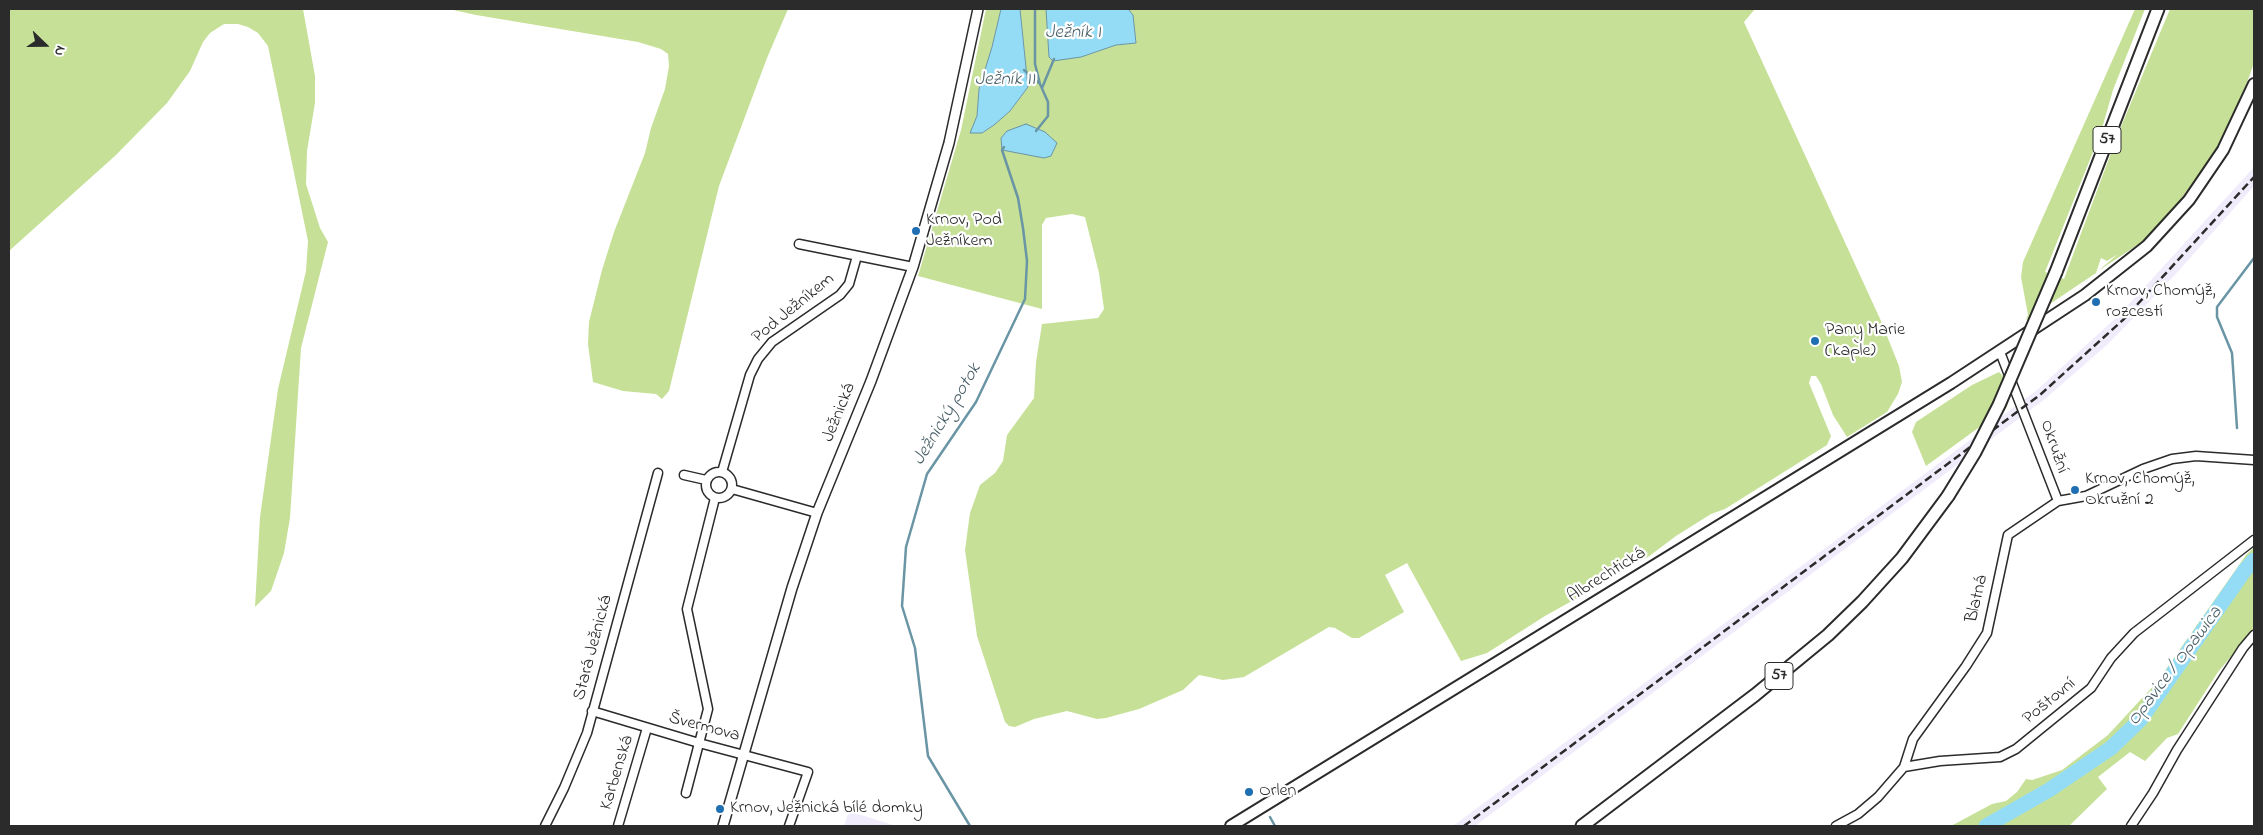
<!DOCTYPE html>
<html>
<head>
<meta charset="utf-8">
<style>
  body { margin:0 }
  #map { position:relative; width:2263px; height:835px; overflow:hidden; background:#fff; font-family:"Indie Flower",sans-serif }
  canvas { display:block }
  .frame { position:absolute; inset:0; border:10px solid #2b2b2b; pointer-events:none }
  .north { position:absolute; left:20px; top:20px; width:50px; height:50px; -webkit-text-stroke:4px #fff; paint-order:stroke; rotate:112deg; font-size:14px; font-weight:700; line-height:20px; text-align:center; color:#2b2b2b }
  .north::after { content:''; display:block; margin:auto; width:18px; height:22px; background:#2b2b2b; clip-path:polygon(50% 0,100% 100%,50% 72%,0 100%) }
</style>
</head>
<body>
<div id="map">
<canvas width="2263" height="835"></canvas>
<div class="frame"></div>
<div class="north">N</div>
</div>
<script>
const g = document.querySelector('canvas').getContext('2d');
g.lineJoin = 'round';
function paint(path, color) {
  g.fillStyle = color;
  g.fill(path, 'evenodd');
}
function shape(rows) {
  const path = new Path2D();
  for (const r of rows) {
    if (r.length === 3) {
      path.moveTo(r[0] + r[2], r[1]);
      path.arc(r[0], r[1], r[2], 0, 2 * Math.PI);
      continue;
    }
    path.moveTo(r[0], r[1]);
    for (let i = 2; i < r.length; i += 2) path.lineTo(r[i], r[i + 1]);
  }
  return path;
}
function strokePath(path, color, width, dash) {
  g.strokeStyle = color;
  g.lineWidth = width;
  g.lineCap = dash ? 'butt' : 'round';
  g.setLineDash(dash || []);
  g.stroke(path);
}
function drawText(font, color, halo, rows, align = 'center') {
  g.font = font + ' "Indie Flower",sans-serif';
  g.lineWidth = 4.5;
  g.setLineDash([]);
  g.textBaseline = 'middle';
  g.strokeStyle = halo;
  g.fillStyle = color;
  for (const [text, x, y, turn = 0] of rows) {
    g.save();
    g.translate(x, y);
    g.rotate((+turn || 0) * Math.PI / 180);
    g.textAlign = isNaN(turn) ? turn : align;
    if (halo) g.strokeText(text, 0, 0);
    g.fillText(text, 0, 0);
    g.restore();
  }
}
const built = shape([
  [2254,167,2254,186,2174,276,2108,344,2045,399,1475,826,1453,826,2037,390,2119,315],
  [849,811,896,826,844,826]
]);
const green = shape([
  [9,9,303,9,315,76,315,103,307,151,306,184,320,228,328,242,301,348,290,518,284,553,271,591,255,607,260,517,278,389,306,271,308,241,268,46,258,33,248,27,238,24,224,24,210,33,203,42,190,71,167,103,116,155,9,251],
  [449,9,788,9,767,58,719,186,669,391,662,399,656,394,623,391,593,382,588,344,589,322,602,270,614,232,645,153,651,128,665,89,669,66,668,54,661,49,638,42,476,15],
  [986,9,1001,9,992,47,979,89,977,116,971,133,982,133,994,125,1010,111,1028,87,1020,9,1046,9,1049,57,1081,57,1116,45,1136,43,1133,15,1128,9,1755,9,1744,22,1881,321,1899,366,1902,382,1898,394,1887,412,1847,437,1833,415,1821,384,1816,376,1811,376,1809,383,1831,436,1827,445,1725,509,1711,514,1676,536,1648,557,1620,570,1604,583,1545,616,1487,653,1461,661,1407,563,1385,575,1404,612,1359,638,1352,638,1335,628,1329,627,1244,677,1223,680,1199,675,1183,690,1139,709,1106,718,1097,719,1067,711,1034,719,1015,727,1009,726,1005,722,977,636,965,550,970,513,980,485,995,473,1003,461,1007,435,1034,398,1036,362,1042,324,1098,318,1104,309,1099,273,1085,217,1072,214,1046,218,1042,225,1042,309,918,276,961,130],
  [2135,9,2145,9,2113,90,2101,132,2045,272,2064,279,2120,129,2170,9,2254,9,2254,63,2249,77,2233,118,2211,158,2167,218,2145,240,2098,271,2118,254,2107,261,2101,258,2096,273,2026,320,2028,315,2021,277,2023,262],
  [1999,372,2007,380,2010,391,2007,407,1926,466,1912,432,1916,422,1972,385],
  [2254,547,2254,629,2218,672,2178,734,2167,738,2145,761,2130,752,2098,777,2107,789,2069,826,1951,826,1992,804,2006,801,2017,792,2026,779,2032,780,2062,770,2108,735,2157,682,2246,555]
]);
const water = shape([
  [1001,9,1020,9,1028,87,1010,111,994,125,982,133,970,133,977,116,979,89,992,47,1001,9],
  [1046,9,1128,9,1133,15,1136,43,1116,45,1081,57,1053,61,1049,57,1046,9],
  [1026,124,1045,132,1057,143,1051,156,1044,158,1002,150,1001,138,1007,131,1026,124]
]);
const stream = shape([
  [1035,9,1035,64,1040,84,1048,102,1048,116,1036,131],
  [1024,70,1039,83],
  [1042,88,1054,59],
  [2237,428,2232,353,2217,317,2217,307,2254,258],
  [1270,817,1275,826],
  [970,826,928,756,915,648,902,606,906,547,927,474,976,402,1025,299,1027,261,1023,228,1018,198,1002,150,1004,147]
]);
const river = shape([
  [1986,826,2049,790,2111,748,2141,719,2245,570,2254,560]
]);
const minor = shape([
  [799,244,913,267],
  [2000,352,2058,501,2086,496,2143,469,2172,459,2196,456,2254,460],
  [719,485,13],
  [722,472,750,375,758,359,772,342,840,295,849,284,857,256],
  [684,475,706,480],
  [732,489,817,513],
  [592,711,699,743,808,772,789,826],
  [1904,767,1913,739,1966,666,1987,633,2008,535,2058,501],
  [686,793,708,709,687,609,715,498],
  [545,826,564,788,587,733,658,473],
  [618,826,647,728],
  [1836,826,1858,814,1878,797,1904,767,1940,761,2000,757,2016,749,2091,688,2111,658,2134,633,2254,540],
  [2131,826,2153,793,2177,750,2243,648,2254,635]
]);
const tertiary = shape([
  [723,826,792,588,817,513,871,381,913,267,949,143,978,9]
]);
const secondary = shape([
  [1231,826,1951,383,2085,295,2147,246,2189,200,2223,150,2254,84]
]);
const primary = shape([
  [2056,272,2158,9],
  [1582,826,1755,695,1828,635,1862,602,1902,558,1948,496]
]);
const rail = shape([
  [1464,826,2041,394,2124,319,2254,177]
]);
const primaryBridge = shape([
  [1948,496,1975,452,1999,405,2056,272]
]);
const markers = [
  [916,231,5,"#1f6fb2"],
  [2096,302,5,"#1f6fb2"],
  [1815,341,5,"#1f6fb2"],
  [2075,490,5,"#1f6fb2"],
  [1249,792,5,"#1f6fb2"],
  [720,809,5,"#1f6fb2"]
];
const shields = [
  [2107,140,28],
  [1779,676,28]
];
const shieldNames = [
  ["57",2107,140],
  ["57",1779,676]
];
const poiNames = [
  ["Krnov, Pod",926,221],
  ["Ježníkem",926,242],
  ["Krnov, Chomýž,",2106,292],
  ["rozcestí",2106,313],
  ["Pany Marie",1825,331],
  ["(kaple)",1825,352],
  ["Krnov, Chomýž,",2085,480],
  ["Okružní 2",2085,501],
  ["Orlen",1259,792],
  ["Krnov, Ježnická bílé domky",730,809]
];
const streetNames = [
  ["Pod Ježníkem",794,309,-39],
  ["Ježnická",840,413,-68],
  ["Okružní",2053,447,71],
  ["Albrechtická",1607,576,-32],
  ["Blatná",1978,599,-77],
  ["Stará Ježnická",594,648,-75],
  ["Poštovní",2050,702,-39],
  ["Švermova",704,728,15],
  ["Karbenská",618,773,-73]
];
const waterNames = [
  ["Ježník I",1073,34],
  ["Ježník II",1005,81],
  ["Ježnický potok",948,415,-59],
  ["Opavice / Opawica",2176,667,-53]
];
paint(built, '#f1ecfb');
paint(green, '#c6e197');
paint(water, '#94dcf6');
strokePath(water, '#6a95a5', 1);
strokePath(stream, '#6a95a5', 2.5);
strokePath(river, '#94dcf6', 15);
strokePath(minor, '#2b2b2b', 11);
strokePath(tertiary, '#2b2b2b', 12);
strokePath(secondary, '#2b2b2b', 14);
strokePath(primary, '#2b2b2b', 15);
strokePath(minor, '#fff', 8);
strokePath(tertiary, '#fff', 9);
strokePath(secondary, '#fff', 10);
strokePath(primary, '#fff', 11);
strokePath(rail, '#2b2b2b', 2.5, [8, 4]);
strokePath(primaryBridge, '#2b2b2b', 15, []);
strokePath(primaryBridge, '#fff', 11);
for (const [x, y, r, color] of markers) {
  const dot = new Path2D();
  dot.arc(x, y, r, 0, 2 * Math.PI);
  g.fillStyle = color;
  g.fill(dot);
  strokePath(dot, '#fff', 2);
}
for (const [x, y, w] of shields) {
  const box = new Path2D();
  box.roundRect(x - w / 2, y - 13.5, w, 27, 4);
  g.fillStyle = '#fff';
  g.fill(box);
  strokePath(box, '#2b2b2b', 1);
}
drawText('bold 16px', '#2b2b2b', null, shieldNames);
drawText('18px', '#2b2b2b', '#fff', poiNames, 'left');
drawText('18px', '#2b2b2b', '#fff', streetNames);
drawText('italic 19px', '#4a6068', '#fff', waterNames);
</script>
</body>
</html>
